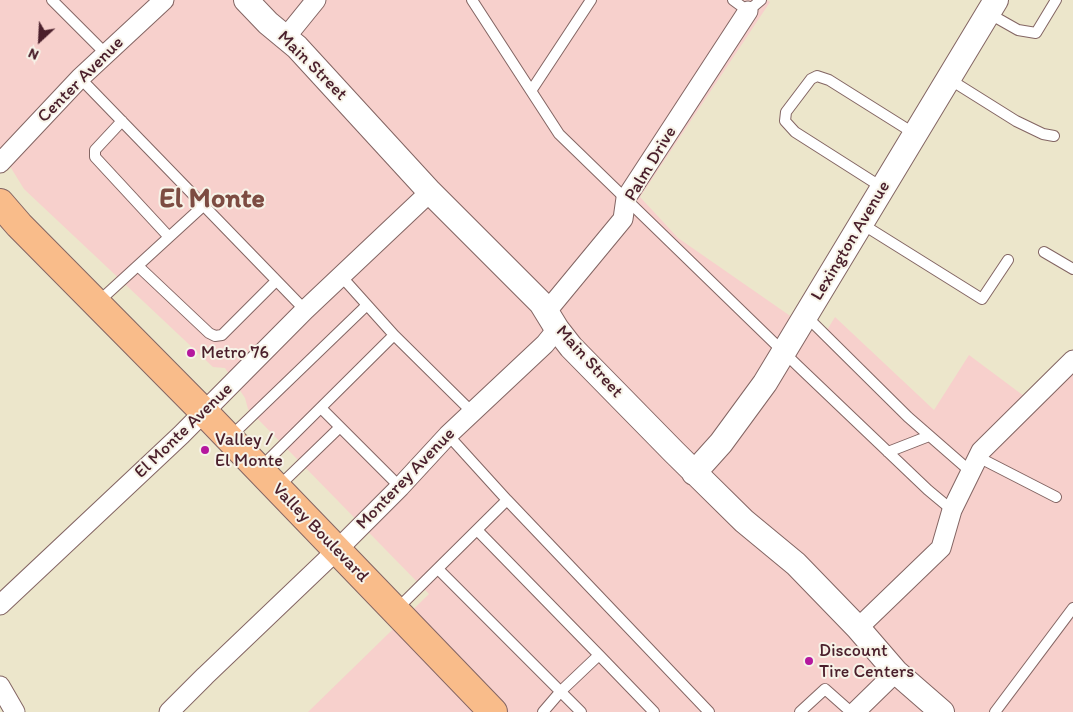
<!DOCTYPE html>
<html>
<head>
<meta charset="utf-8">
<style>
  body { margin:0 }
  #map { position:relative; width:1073px; height:712px; overflow:hidden; background:#ece6cb; font-family:Itim,sans-serif }
  canvas { display:block }
  .north { position:absolute; left:15px; top:15px; width:50px; height:50px; -webkit-text-stroke:4px #f7f3e8; paint-order:stroke; rotate:205deg; font-size:14px; font-weight:700; line-height:20px; text-align:center; color:#4a1f2b }
  .north::after { content:''; display:block; margin:auto; width:18px; height:22px; background:#4a1f2b; clip-path:polygon(50% 0,100% 100%,50% 72%,0 100%) }
</style>
</head>
<body>
<div id="map">
<canvas width="1073" height="712"></canvas>
<div class="north">N</div>
</div>
<script>
const g = document.querySelector('canvas').getContext('2d');
g.lineJoin = 'round';
function paint(path, color) {
  g.fillStyle = color;
  g.fill(path, 'evenodd');
}
function shape(rows) {
  const path = new Path2D();
  for (const r of rows) {
    path.moveTo(r[0], r[1]);
    for (let i = 2; i < r.length; i += 2) path.lineTo(r[i], r[i + 1]);
  }
  return path;
}
function strokePath(path, color, width, dash) {
  g.strokeStyle = color;
  g.lineWidth = width;
  g.lineCap = dash ? 'butt' : 'round';
  g.setLineDash(dash || []);
  g.stroke(path);
}
function drawText(font, color, halo, rows, align = 'center') {
  g.font = font + ' Itim,sans-serif';
  g.lineWidth = 4;
  g.setLineDash([]);
  g.textBaseline = 'middle';
  g.strokeStyle = halo;
  g.fillStyle = color;
  for (const [text, x, y, turn = 0] of rows) {
    g.save();
    g.translate(x, y);
    g.rotate((+turn || 0) * Math.PI / 180);
    g.textAlign = isNaN(turn) ? turn : align;
    if (halo) g.strokeText(text, 0, 0);
    g.fillText(text, 0, 0);
    g.restore();
  }
}
const built = shape([
  [0,0,767,0,770,2,640,197,678,238,822,338,835,317,934,410,969,355,1036,405,1073,370,1073,712,308,712,429,594,248,409,245,398,225,368,213,367,24,189,0,150]
]);
const service = shape([
  [52,0,105,53],
  [472,0,559,134,799,367,928,490,952,510],
  [733,0,748,11,761,0],
  [988,13,1018,30,1036,33,1056,0],
  [80,78,305,310],
  [949,79,1016,121,1043,134,1054,136],
  [531,91,591,0],
  [122,121,95,150,95,157,169,237],
  [883,188,795,132,785,121,786,112,811,79,817,76,829,80,915,134],
  [862,224,982,299,1008,260],
  [1044,252,1073,269],
  [138,266,209,333,215,336,222,335,276,281],
  [341,276,394,335,472,412],
  [97,303,203,206],
  [806,316,908,417,971,472],
  [321,408,400,487],
  [448,435,507,500,709,712],
  [229,438,367,305],
  [888,452,929,436],
  [978,457,1056,497],
  [260,468,394,335],
  [277,488,339,428],
  [477,530,599,655],
  [438,569,581,712],
  [396,610,507,500],
  [543,712,561,691,599,655,654,712],
  [800,712,825,689,851,712],
  [995,712,1073,608]
]);
const minor = shape([
  [286,37,316,0],
  [0,163,80,78,164,0],
  [547,311,623,219,626,198,748,11],
  [0,605,181,435,305,310,430,192],
  [858,628,941,548,952,510,981,451,1073,360],
  [0,686,15,712],
  [169,712,205,676,337,550,400,487,448,435,545,344,557,329],
  [855,712,896,672]
]);
const tertiary = shape([
  [246,0,268,23,297,47,430,192,541,303,557,329,571,347,674,452,744,521,796,564,858,628,896,672,942,712],
  [694,473,721,443,765,383,996,0]
]);
const primary = shape([
  [0,203,19,225,204,412,493,712]
]);
const markers = [
  [191,353,5,"#b5179e"],
  [205,450,5,"#b5179e"],
  [809,661,5,"#b5179e"]
];
const streetNames = [
  ["Main Street",312,66,45],
  ["Center Avenue",81,80,-45],
  ["Palm Drive",651,164,-59],
  ["Lexington Avenue",851,241,-59],
  ["Main Street",589,362,48],
  ["El Monte Avenue",184,431,-44],
  ["Monterey Avenue",406,479,-46],
  ["Valley Boulevard",320,533,46]
];
const poiNames = [
  ["Metro 76",201,353],
  ["Valley /",215,440],
  ["El Monte",215,461],
  ["Discount",819,651],
  ["Tire Centers",819,672]
];
const townNames = [
  ["El Monte",212,200]
];
paint(built, '#f7d0cc');
strokePath(service, '#836563', 12);
strokePath(minor, '#836563', 21);
strokePath(tertiary, '#836563', 26);
strokePath(primary, '#836563', 30);
strokePath(service, '#fff', 10);
strokePath(minor, '#fff', 19);
strokePath(tertiary, '#fff', 24);
strokePath(primary, '#f9bc8a', 28);
for (const [x, y, r, color] of markers) {
  const dot = new Path2D();
  dot.arc(x, y, r, 0, 2 * Math.PI);
  g.fillStyle = color;
  g.fill(dot);
  strokePath(dot, '#f7f3e8', 2);
}
drawText('18px', '#4a1f2b', '#f7f3e8', streetNames);
drawText('18px', '#4a1f2b', '#f7f3e8', poiNames, 'left');
drawText('bold 28px', '#7d4c42', '#f7f3e8', townNames);
</script>
</body>
</html>
